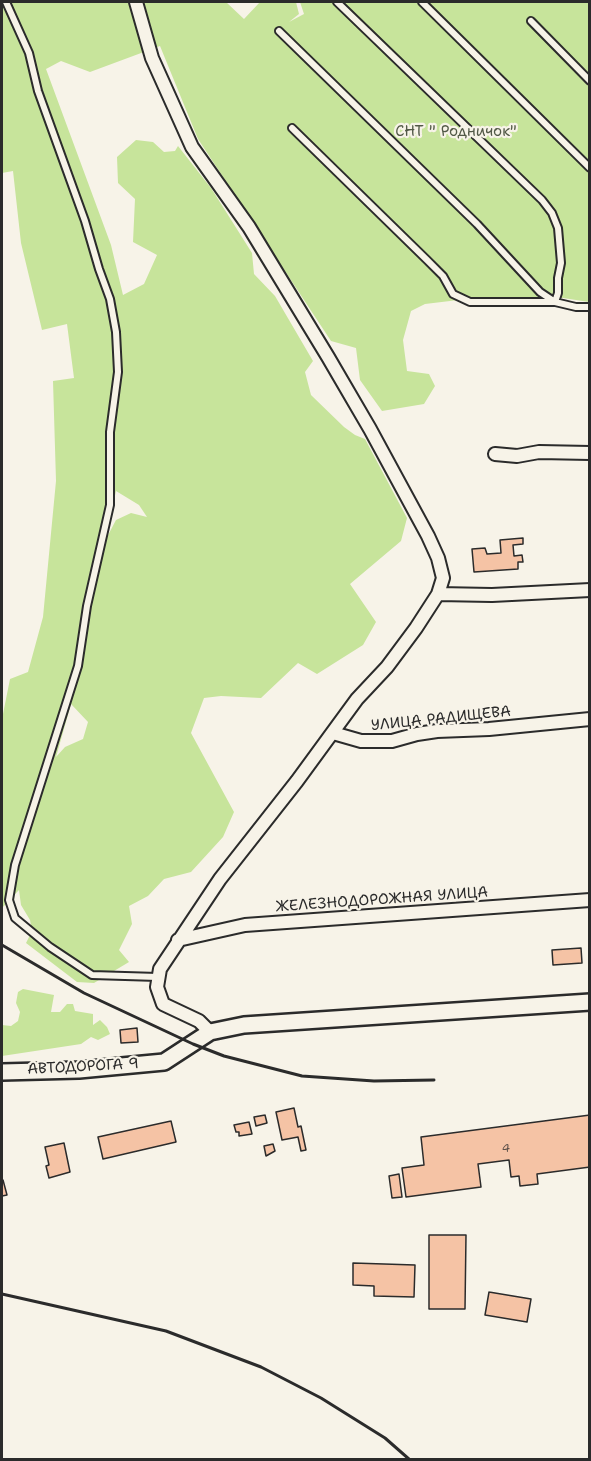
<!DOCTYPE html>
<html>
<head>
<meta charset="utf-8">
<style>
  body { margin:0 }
  #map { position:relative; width:591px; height:1461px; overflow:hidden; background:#f7f3e8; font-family:"Shantell Sans",sans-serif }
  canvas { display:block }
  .frame { position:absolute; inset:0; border:3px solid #2b2b2b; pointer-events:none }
</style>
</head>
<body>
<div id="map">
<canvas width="591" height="1461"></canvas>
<div class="frame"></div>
</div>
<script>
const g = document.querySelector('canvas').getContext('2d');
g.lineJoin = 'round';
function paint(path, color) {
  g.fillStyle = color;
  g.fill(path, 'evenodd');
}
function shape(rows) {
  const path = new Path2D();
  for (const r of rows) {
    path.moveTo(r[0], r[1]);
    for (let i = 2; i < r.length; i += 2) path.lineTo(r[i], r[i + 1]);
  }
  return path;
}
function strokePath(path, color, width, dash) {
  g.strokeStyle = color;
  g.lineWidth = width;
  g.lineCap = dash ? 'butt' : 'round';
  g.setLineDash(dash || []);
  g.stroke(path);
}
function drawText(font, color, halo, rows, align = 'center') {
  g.font = font + ' "Shantell Sans",sans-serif';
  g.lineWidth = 4.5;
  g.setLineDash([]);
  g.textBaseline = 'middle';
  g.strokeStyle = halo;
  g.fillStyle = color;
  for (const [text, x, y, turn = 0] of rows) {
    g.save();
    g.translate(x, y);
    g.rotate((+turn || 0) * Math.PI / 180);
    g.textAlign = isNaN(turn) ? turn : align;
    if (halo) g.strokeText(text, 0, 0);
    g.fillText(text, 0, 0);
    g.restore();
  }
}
const green = shape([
  [2,2,226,2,244,19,260,2,296,2,299,14,289,22,304,14,300,2,589,2,589,302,563,298,475,298,425,304,411,311,403,340,407,371,429,374,435,386,424,404,382,411,360,380,356,348,331,341,198,139,160,46,90,72,61,61,46,69,111,245,123,295,144,284,157,255,133,242,135,199,118,183,117,157,136,140,153,142,164,152,175,151,178,146,211,188,252,253,254,274,275,296,313,361,305,372,311,395,344,427,355,435,365,439,407,518,401,541,350,584,376,622,363,645,317,674,298,663,261,698,221,696,204,698,191,733,234,812,223,837,191,872,164,879,148,896,129,906,132,924,119,950,129,962,94,983,77,982,26,943,32,931,30,920,21,905,19,890,2,908,2,719,10,679,28,672,43,617,56,481,53,381,74,378,67,324,42,330,21,243,13,171,2,173],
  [116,491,139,505,147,517,131,513,116,520,106,539],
  [71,704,88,722,83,739,65,747,56,757],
  [23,989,54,995,51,1012,60,1012,67,1004,73,1004,75,1011,93,1014,93,1025,100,1020,107,1027,110,1034,98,1040,91,1037,81,1044,2,1056,2,1025,11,1026,18,1021,20,1012,16,1003,18,992]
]);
const building = shape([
  [523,538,523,544,513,545,514,556,522,555,523,562,518,562,518,569,474,572,472,549,485,548,487,554,501,553,500,540,523,538],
  [581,948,582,963,553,965,552,950,581,948],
  [137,1028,138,1042,121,1043,120,1030,137,1028],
  [294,1108,298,1127,301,1126,306,1150,301,1151,298,1137,282,1140,276,1112,294,1108],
  [265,1115,267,1123,256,1126,254,1117,265,1115],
  [590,1115,590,1167,537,1174,538,1184,520,1186,519,1176,511,1177,509,1160,478,1164,481,1187,406,1197,402,1168,424,1165,421,1137,590,1115],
  [171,1121,176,1142,103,1159,98,1137,171,1121],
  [249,1122,252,1134,239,1136,239,1132,236,1132,234,1125,249,1122],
  [64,1143,70,1172,49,1178,46,1166,49,1165,45,1147,64,1143],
  [273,1144,275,1151,266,1156,264,1146,273,1144],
  [399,1174,402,1197,392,1198,389,1176,399,1174],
  [2,1180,3,1180,7,1195,2,1196,2,1180],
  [429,1235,466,1235,465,1309,429,1309,429,1235],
  [353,1263,415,1265,414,1297,374,1296,374,1286,353,1285,353,1263],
  [489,1292,531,1299,527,1322,485,1315,489,1292]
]);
const service = shape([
  [6,2,29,53,38,91,85,221,99,269,110,299,116,332,118,372,110,432,110,505,87,606,78,666,15,865,9,900,15,918,50,947,92,975,158,977],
  [422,2,590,168],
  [531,21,590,81],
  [279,31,477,224,540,292,555,302,558,293,558,278,561,263,558,228,552,213,542,200,337,2],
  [292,128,427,260,443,276,453,294,470,302,555,302,576,307,590,307]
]);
const minor = shape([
  [136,2,152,58,192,147,249,227,328,357,370,429,428,536,438,558,443,578,438,594,416,628,387,667,357,699,297,781,220,879,160,969,157,987,163,1004,199,1021,210,1032],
  [495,454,517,456,539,452,590,453],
  [438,594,492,595,590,590],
  [333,733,361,741,392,741,417,734,437,731,489,729,590,719],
  [178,940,245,925,590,900]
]);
const tertiary = shape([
  [2,1072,79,1070,164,1062,210,1032,244,1025,590,1002]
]);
const rail = shape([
  [2,945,84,993,193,1044,224,1056,302,1076,374,1081,434,1080],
  [2,1294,166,1331,261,1367,321,1398,385,1438,410,1460]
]);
const numberNames = [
  ["4",506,1149]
];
const parkNames = [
  ["СНТ \" Родничок\"",456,132]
];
const streetNames = [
  ["УЛИЦА РАДИЩЕВА",441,719,-6],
  ["ЖЕЛЕЗНОДОРОЖНАЯ УЛИЦА",382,900,-4],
  ["АВТОДОРОГА 9",83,1067,-3]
];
paint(green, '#c7e49b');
paint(building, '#f5c3a5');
strokePath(building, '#2b2b2b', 1.5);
strokePath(service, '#2b2b2b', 10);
strokePath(minor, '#2b2b2b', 16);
strokePath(tertiary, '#2b2b2b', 20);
strokePath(service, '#f7f3e8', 6);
strokePath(minor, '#f7f3e8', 12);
strokePath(tertiary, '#f7f3e8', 15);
strokePath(rail, '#2b2b2b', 3);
drawText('12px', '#5e514a', null, numberNames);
drawText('15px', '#525947', '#f7f3e8', parkNames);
drawText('15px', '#2b2b2b', '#f7f3e8', streetNames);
</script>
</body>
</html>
